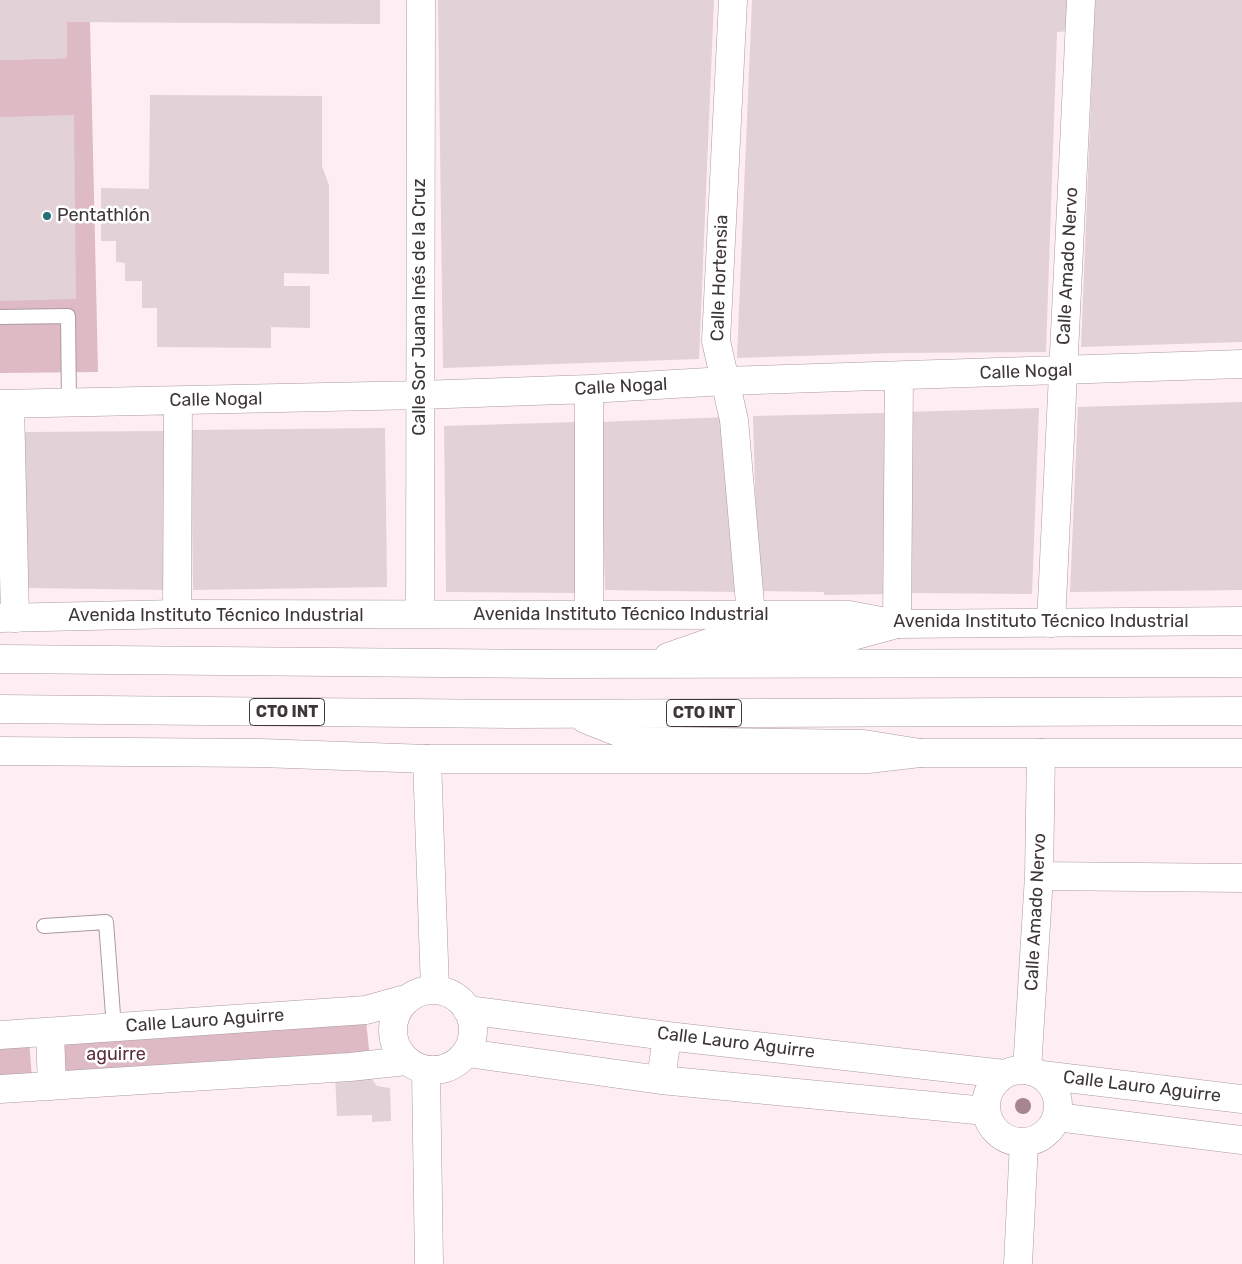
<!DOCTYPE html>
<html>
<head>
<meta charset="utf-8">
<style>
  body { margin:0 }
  canvas { display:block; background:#feedf2 }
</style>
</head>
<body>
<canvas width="1242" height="1264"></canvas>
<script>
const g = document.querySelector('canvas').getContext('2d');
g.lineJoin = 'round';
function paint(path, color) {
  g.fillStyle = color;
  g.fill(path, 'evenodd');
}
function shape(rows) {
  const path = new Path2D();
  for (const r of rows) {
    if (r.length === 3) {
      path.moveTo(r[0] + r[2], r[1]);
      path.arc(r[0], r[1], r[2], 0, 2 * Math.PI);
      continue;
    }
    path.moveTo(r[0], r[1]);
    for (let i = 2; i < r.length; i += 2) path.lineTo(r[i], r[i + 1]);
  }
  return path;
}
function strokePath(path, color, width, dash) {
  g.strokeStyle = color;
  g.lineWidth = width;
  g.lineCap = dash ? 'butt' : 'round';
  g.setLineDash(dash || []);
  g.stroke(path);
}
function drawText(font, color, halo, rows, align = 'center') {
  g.font = font + ' Rubik,sans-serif';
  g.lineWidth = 5;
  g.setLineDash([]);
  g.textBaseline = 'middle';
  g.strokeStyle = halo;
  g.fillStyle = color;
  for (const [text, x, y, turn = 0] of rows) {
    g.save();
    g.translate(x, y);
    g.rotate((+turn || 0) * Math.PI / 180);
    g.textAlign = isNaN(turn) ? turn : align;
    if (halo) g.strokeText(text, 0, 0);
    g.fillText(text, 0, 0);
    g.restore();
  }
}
const green = shape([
  [67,22,90,22,98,372,0,373,0,60,67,58],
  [366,1021,370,1058,64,1077,62,1040],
  [29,1040,32,1078,0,1081,0,1042]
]);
const building = shape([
  [0,0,380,0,380,24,67,22,67,58,0,60],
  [438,0,714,0,699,359,443,368],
  [752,0,1071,0,1071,31,1057,32,1046,352,893,353,737,358],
  [1095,0,1242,0,1242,342,1081,347],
  [150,95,322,96,322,166,329,185,329,274,284,273,284,286,310,286,310,328,271,327,271,348,157,347,157,308,142,308,142,281,125,281,125,263,116,262,116,241,101,241,101,188,149,189],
  [74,115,76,299,0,301,0,117],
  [1242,402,1242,590,1070,592,1078,407],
  [1039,408,1032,594,912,593,906,412],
  [884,413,890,594,824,595,824,592,758,591,753,416],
  [730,417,737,592,605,590,600,422],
  [577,422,584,593,446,592,444,426],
  [385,428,387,587,193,590,191,430],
  [166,431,171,590,27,588,24,432],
  [335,1074,373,1074,372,1079,377,1086,390,1088,391,1121,372,1122,372,1115,337,1116]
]);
const lane = shape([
  [0,317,68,316,69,404],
  [44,926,106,922,114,1028]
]);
const street = shape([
  [733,0,716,341,734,420,751,615],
  [0,404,420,395,589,389,725,381,1242,364],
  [10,404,15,618],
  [177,614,178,401],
  [420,614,421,0],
  [589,614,589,389],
  [1051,623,1081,0],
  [897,624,899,376],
  [427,759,435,990],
  [1039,876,1242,878],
  [433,1030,40],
  [467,1010,667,1036,1004,1074],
  [50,1032,52,1086],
  [0,1035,366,1010,409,998],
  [467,1053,661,1080,986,1111],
  [1022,1106,36],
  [1027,1070,1039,876,1041,753],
  [426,1071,429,1264],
  [1042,1075,1242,1099],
  [661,1080,667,1036],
  [0,1089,350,1067,406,1061],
  [1057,1117,1242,1140],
  [1018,1264,1024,1143]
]);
const secondary = shape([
  [0,618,177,614,751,615,849,615,897,624,1242,621],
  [0,751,261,753,427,759,868,759,920,753,1242,753]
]);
const highway = shape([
  [668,657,720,639,849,637,897,624],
  [0,659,550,664,1242,663],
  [0,709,512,714,1242,711],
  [585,719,641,741,864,744,920,753]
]);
const trees = [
  [1023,1106]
];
const markers = [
  [47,216,5,"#257075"]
];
const shields = [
  [287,712,75],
  [704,713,75]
];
const shieldNames = [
  ["CTO INT",287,712],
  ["CTO INT",704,713]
];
const poiNames = [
  ["Pentathlón",57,216]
];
const streetNames = [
  ["Calle Amado Nervo",1068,266,-87],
  ["Calle Hortensia",720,278,-88],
  ["Calle Sor Juana Inés de la Cruz",420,307,-90],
  ["Calle Nogal",1026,372,-2],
  ["Calle Nogal",621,387,-3],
  ["Calle Nogal",216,400,-1],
  ["Avenida Instituto Técnico Industrial",621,615],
  ["Avenida Instituto Técnico Industrial",216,616],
  ["Avenida Instituto Técnico Industrial",1041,622],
  ["Calle Amado Nervo",1036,912,-87],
  ["Calle Lauro Aguirre",205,1021,-4],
  ["Calle Lauro Aguirre",736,1043,7],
  ["Calle Lauro Aguirre",1142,1087,7]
];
const parkNames = [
  ["aguirre",116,1055]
];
paint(green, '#ddbac4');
paint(building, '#e2d1d6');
strokePath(lane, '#ab9ba0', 16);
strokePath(street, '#ab9ba0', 29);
strokePath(secondary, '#ab9ba0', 29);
strokePath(highway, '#ab9ba0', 29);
strokePath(lane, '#fff', 14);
strokePath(street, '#fff', 28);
strokePath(secondary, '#fff', 28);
strokePath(highway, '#fff', 28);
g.fillStyle = '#a68490';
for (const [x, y] of trees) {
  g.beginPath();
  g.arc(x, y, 8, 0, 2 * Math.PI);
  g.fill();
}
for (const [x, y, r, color] of markers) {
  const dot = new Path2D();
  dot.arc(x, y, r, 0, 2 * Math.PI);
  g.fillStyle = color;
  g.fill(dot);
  strokePath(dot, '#fff', 2);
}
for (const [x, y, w] of shields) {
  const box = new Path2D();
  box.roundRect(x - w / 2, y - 13.5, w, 27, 4);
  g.fillStyle = '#fff';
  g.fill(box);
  strokePath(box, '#3e3739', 1);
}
drawText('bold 16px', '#3e3739', null, shieldNames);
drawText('18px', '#3e3739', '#fff', poiNames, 'left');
drawText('18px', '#3e3739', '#fff', streetNames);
drawText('18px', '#5e2e40', '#fff', parkNames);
</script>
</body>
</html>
